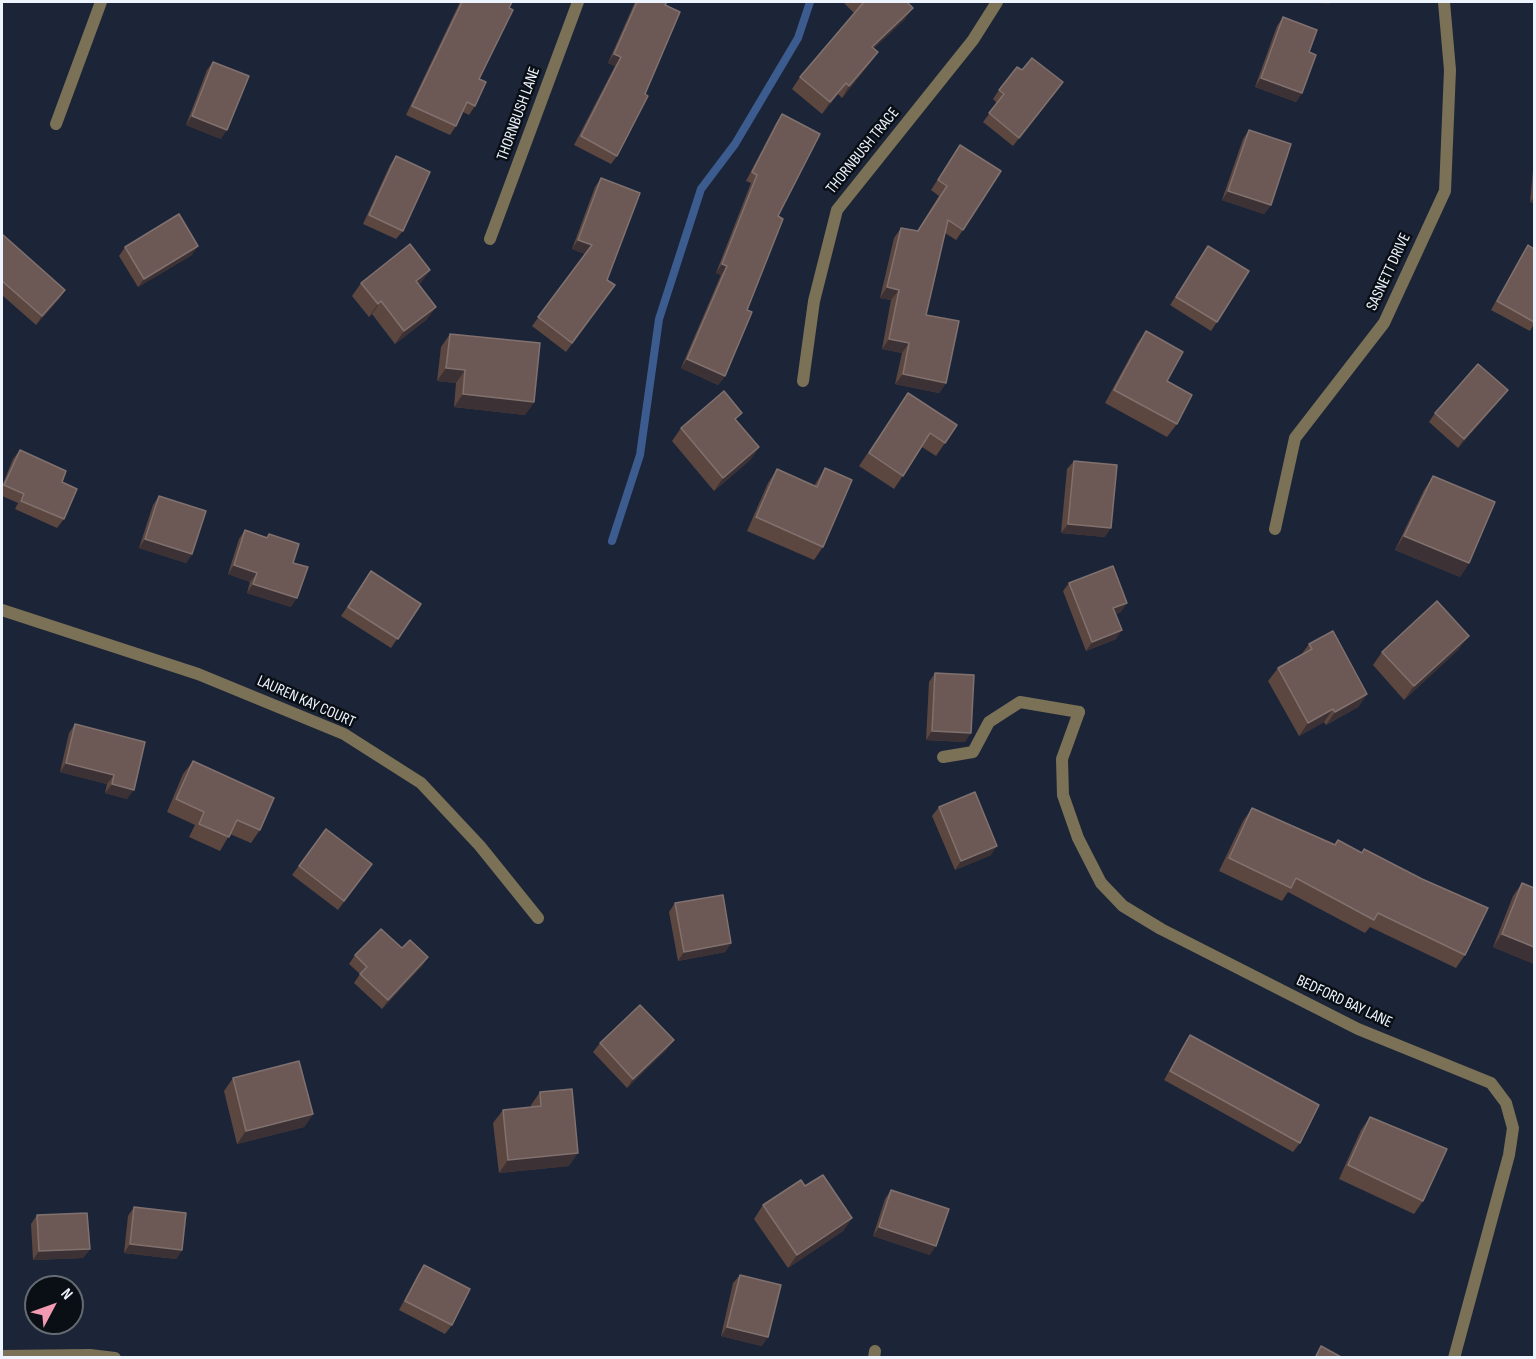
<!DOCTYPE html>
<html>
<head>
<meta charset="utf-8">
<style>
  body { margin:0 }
  #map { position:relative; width:1536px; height:1359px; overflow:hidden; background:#1c2537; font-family:"Sofia Sans Condensed",sans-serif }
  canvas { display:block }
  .frame { position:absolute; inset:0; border:3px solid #eef4fd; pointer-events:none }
  .north { position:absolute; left:24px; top:1275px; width:60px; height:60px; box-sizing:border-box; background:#0a0f16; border:2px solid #656b72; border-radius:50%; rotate:49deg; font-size:16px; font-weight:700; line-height:24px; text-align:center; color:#eef4fd }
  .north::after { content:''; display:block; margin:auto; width:21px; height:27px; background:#f19ab1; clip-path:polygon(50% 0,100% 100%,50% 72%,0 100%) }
</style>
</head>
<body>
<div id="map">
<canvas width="1536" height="1359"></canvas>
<div class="frame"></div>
<div class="north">N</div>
</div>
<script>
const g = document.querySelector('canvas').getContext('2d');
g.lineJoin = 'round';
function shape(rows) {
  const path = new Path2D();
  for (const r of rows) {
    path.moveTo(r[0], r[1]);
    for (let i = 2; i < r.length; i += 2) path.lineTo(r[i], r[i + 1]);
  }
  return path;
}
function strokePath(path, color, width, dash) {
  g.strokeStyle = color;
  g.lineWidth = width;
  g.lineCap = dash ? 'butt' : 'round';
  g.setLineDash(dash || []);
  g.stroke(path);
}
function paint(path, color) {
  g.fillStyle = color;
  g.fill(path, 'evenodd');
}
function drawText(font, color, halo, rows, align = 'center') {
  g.font = font + ' "Sofia Sans Condensed",sans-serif';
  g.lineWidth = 5;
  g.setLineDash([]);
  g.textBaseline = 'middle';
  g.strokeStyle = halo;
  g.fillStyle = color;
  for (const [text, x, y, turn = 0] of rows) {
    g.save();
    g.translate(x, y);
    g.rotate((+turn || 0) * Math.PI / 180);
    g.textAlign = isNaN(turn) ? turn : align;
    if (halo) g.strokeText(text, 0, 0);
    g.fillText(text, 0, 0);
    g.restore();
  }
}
const stream = shape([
  [612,541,640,455,659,319,701,189,735,144,798,38,810,2]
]);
const lane = shape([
  [943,757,973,752,989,722,1020,702,1079,712]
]);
const street = shape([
  [56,124,101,2],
  [490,239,578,2],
  [803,381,814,301,837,210,973,40,997,2],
  [1275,529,1295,438,1384,323,1445,191,1450,70,1444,2],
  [2,610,198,674,344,734,421,783,480,846,538,918],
  [1079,712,1062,759,1063,795,1078,838,1101,883,1123,906,1161,929,1358,1029,1491,1083,1506,1103,1513,1128,1509,1155,1454,1358],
  [2,1356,90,1355,115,1358],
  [874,1358,875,1351]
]);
const wall = shape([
  [460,2,512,2,479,79,475,106,469,115,463,112,456,126,450,135,406,115],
  [635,2,667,2,665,5,617,156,611,164,574,145,615,66,608,63],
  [843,2,907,2,905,19,874,48,878,52,870,63,842,98,838,94,822,114,792,89,800,77,854,13],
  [1283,17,1309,52,1302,93,1296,102,1255,87,1277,26],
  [213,62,221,139,186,125,207,70],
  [1022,70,1063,82,1013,146,983,122,997,103,993,99,999,90],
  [782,114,778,216,725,376,718,385,681,368,721,275,716,273,751,183,746,181,776,123],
  [1249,130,1271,205,1264,214,1222,200,1243,139],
  [960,145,963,230,956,240,945,233,926,315,946,383,939,393,895,384,902,353,882,349,891,300,880,298,894,238,901,228,917,231,939,196,931,190],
  [396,156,403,231,396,239,363,224,390,165],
  [1534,160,1534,203,1530,202],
  [601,178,607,280,615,285,566,352,532,326,585,254,572,249,595,187],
  [2,234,65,290,59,299,36,325,2,295],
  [1528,245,1534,249,1534,324,1530,331,1491,310,1522,254],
  [1208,246,1217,322,1211,331,1170,305],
  [125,247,192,255,138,287,119,256],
  [430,270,418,285,436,307,426,320,395,344,372,314,369,317,352,296,361,283],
  [1146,331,1167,381,1177,424,1167,437,1105,403,1137,344],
  [450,334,534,402,525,415,454,407,456,383,437,381,441,347],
  [1508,390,1501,399,1458,448,1429,422,1435,413],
  [908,393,945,443,936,456,922,447,894,489,859,466],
  [737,421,759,447,750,460,714,491,672,441,681,428],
  [20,450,62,482,64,519,57,528,15,509,18,503,2,496,2,486,13,459],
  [1074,461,1105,537,1061,533,1067,469],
  [825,468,823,547,814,560,747,531,768,483,777,469,814,486],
  [1433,476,1469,563,1460,577,1395,550,1424,490],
  [159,496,192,554,186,563,139,548,153,505],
  [245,530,267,537,269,534,293,563,291,607,247,593,250,582,228,574,239,539],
  [371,571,421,604,391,648,341,616],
  [1069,583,1121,612,1116,614,1116,639,1086,651,1063,591],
  [1309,644,1367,694,1358,707,1326,725,1324,722,1299,736,1268,681,1278,668,1301,655],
  [1459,649,1404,700,1373,665,1382,652],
  [935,673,965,742,926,740,929,682],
  [75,724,145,742,127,799,105,793,107,784,60,772,69,733],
  [193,761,260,830,251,843,230,834,220,851,189,837,195,825,167,812,183,774],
  [939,807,991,855,955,870,932,816],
  [1252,808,1335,844,1338,840,1465,955,1456,968,1370,927,1365,933,1288,892,1282,901,1219,871,1243,821],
  [326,829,372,864,338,910,292,875],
  [1522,883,1534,888,1534,964,1493,947,1513,896],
  [675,903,731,943,725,952,678,961,669,912],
  [402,948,428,957,422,966,382,1009,354,983,360,974,349,964,355,955],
  [1190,1035,1300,1143,1293,1152,1164,1080,1184,1044],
  [600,1043,667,1049,627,1088,593,1052],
  [233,1078,313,1114,304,1127,237,1144,224,1091],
  [540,1092,569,1166,499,1173,493,1123,503,1110,531,1107,531,1105],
  [1370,1117,1423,1201,1414,1214,1339,1179,1361,1130],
  [805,1186,852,1218,843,1231,788,1268,754,1219,763,1205],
  [891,1190,930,1255,873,1236,885,1199],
  [134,1207,182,1250,176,1259,124,1253,128,1216],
  [37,1215,90,1249,83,1258,33,1260,31,1224],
  [424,1265,452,1325,445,1334,399,1310,418,1274],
  [740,1275,762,1346,721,1336,733,1283]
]);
const shadedWall = shape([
  [1306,2,1331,2,1329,4],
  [913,8,905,19,864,58,872,47],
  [878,52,870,63,842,98,849,86],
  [614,54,621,57,615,66,608,63],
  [1261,78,1302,93,1296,102,1255,87],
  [1063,82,1057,91,1013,146,1019,138],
  [846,83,838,94,822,114,830,102],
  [192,116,227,130,221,139,186,125],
  [1228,191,1271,205,1264,214,1222,200],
  [1534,197,1534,203,1530,202],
  [578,240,592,245,585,254,572,249],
  [198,246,192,255,138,287,144,279],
  [722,264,727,266,721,275,716,273],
  [430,270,421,283,406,295,416,281],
  [887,287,899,290,891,300,880,298],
  [65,290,59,299,36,325,42,316],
  [381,301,372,314,369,317,378,304],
  [436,307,426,320,395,344,404,331],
  [889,339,909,343,902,353,882,349],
  [687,359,725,376,718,385,681,368],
  [446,368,465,370,456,383,437,381],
  [903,374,946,383,939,393,895,384],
  [1508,390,1501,399,1458,448,1464,439],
  [463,394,534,402,525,415,454,407],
  [759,447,750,460,714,491,723,478],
  [1068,524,1111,528,1105,537,1061,533],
  [1404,536,1469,563,1460,577,1395,550],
  [145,539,192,554,186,563,139,548],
  [234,565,257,573,250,582,228,574],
  [253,584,297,598,291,607,247,593],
  [1127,603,1121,612,1107,617,1113,608],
  [1122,630,1116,639,1086,651,1092,642],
  [1469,636,1459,649,1404,700,1414,686],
  [1367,694,1358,707,1326,725,1335,712],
  [1333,709,1324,722,1299,736,1308,723],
  [932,731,971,733,965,742,926,740],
  [66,763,114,775,107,784,60,772],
  [112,784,134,790,127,799,105,793],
  [997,846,991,855,955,870,961,861],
  [1502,934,1534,947,1534,964,1493,947],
  [731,943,725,952,678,961,684,952],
  [428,957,422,966,382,1009,388,1000],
  [674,1040,667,1049,627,1088,633,1079],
  [313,1114,304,1127,237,1144,246,1131],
  [578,1153,569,1166,499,1173,508,1160],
  [852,1218,843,1231,788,1268,797,1255],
  [879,1227,936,1246,930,1255,873,1236],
  [130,1244,182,1250,176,1259,124,1253],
  [90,1249,83,1258,33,1260,39,1251],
  [727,1327,768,1337,762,1346,721,1336]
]);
const building = shape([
  [462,2,512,2,509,8,513,10,479,79,486,82,475,106,467,102,456,126,412,106,462,2],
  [637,2,667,2,665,5,680,12,645,94,648,96,617,156,581,136,621,57,614,54,637,2],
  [862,2,907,2,913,8,872,47,878,52,849,86,846,83,830,102,800,77,863,3,862,2],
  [1283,17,1317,30,1309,52,1316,55,1302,93,1261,78,1283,17],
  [1032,58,1063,82,1019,138,989,113,1004,94,999,90,1017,67,1022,70,1032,58],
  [213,62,249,76,227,130,192,116,213,62],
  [782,114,820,134,778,216,783,219,747,310,752,312,725,376,687,359,727,266,722,264,757,175,752,172,782,114],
  [1249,130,1291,144,1271,205,1228,191,1249,130],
  [960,145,1001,171,963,230,948,220,926,315,959,321,946,383,903,374,909,343,889,339,899,290,887,287,901,228,918,231,947,186,938,180,960,145],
  [396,156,430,172,403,231,369,215,396,156],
  [601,178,640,193,607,280,615,285,572,343,538,317,592,245,578,240,601,178],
  [179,214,198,246,144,279,125,247,179,214],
  [2,234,65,290,42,316,2,281,2,234],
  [410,244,430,270,416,281,436,307,404,331,381,301,378,304,361,283,410,244],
  [1528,245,1534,249,1534,322,1497,301,1528,245],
  [1208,246,1249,271,1217,322,1176,297,1208,246],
  [1146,331,1183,352,1167,381,1192,395,1177,424,1114,390,1146,331],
  [450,334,540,343,534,402,463,394,465,370,446,368,450,334],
  [1478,364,1508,390,1464,439,1435,413,1478,364],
  [724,391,742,413,735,419,759,447,723,478,681,428,724,391],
  [908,393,957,425,945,443,930,433,903,476,869,453,908,393],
  [20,450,66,471,62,482,77,489,64,519,21,501,24,494,4,485,20,450],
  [1074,461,1117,465,1111,528,1068,524,1074,461],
  [825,468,852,480,823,547,756,517,777,469,817,487,825,468],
  [1433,476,1495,502,1469,563,1404,536,1433,476],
  [159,496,206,511,192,554,145,539,159,496],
  [245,530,267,538,269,534,299,544,293,563,308,567,297,598,253,584,257,573,234,565,245,530],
  [1113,566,1127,603,1113,608,1122,630,1092,642,1069,583,1113,566],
  [371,571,421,604,398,639,348,607,371,571],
  [1437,601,1469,636,1414,686,1382,652,1437,601],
  [1333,631,1367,694,1335,712,1333,709,1308,723,1278,668,1312,649,1309,644,1333,631],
  [935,673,974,675,971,733,932,731,935,673],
  [75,724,145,742,134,790,112,784,114,775,66,763,75,724],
  [193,761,274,798,260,830,237,820,229,837,199,824,204,812,176,799,193,761],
  [975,792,997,846,961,861,939,807,975,792],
  [1252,808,1335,845,1338,840,1362,853,1364,849,1422,879,1488,908,1465,955,1378,913,1374,920,1296,878,1291,888,1229,858,1252,808],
  [326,829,372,864,344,901,299,866,326,829],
  [1522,883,1534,888,1534,947,1502,934,1522,883],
  [723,895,731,943,684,952,675,903,723,895],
  [381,929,402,948,410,940,428,957,388,1000,360,974,367,967,355,955,381,929],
  [640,1005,674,1040,633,1079,600,1043,640,1005],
  [1190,1035,1319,1105,1300,1143,1170,1071,1190,1035],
  [299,1061,313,1114,246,1131,233,1078,299,1061],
  [572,1089,578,1153,508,1160,503,1110,541,1106,540,1092,572,1089],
  [1370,1117,1447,1149,1423,1201,1348,1165,1370,1117],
  [823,1175,852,1218,797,1255,763,1205,801,1180,805,1186,823,1175],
  [891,1190,949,1209,936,1246,879,1227,891,1190],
  [134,1207,186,1213,182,1250,130,1244,134,1207],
  [87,1213,90,1249,39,1251,37,1215,87,1213],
  [424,1265,470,1289,452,1325,405,1301,424,1265],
  [740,1275,781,1285,768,1337,727,1327,740,1275],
  [1321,1346,1343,1358,1315,1358,1321,1346]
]);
const streetNames = [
  ["THORNBUSH LANE",519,114,-70],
  ["THORNBUSH TRACE",863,151,-51],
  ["SASNETT DRIVE",1389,272,-65],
  ["LAUREN KAY COURT",306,702,24],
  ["BEDFORD BAY LANE",1344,1002,25]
];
strokePath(stream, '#3c5c90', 8);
strokePath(lane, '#7b7156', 12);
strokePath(street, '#7b7156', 12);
paint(wall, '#5c4640');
paint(shadedWall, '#3c3134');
paint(building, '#6c5955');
strokePath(building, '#80716f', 1.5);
drawText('16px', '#eef4fd', '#0a0f16', streetNames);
</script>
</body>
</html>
